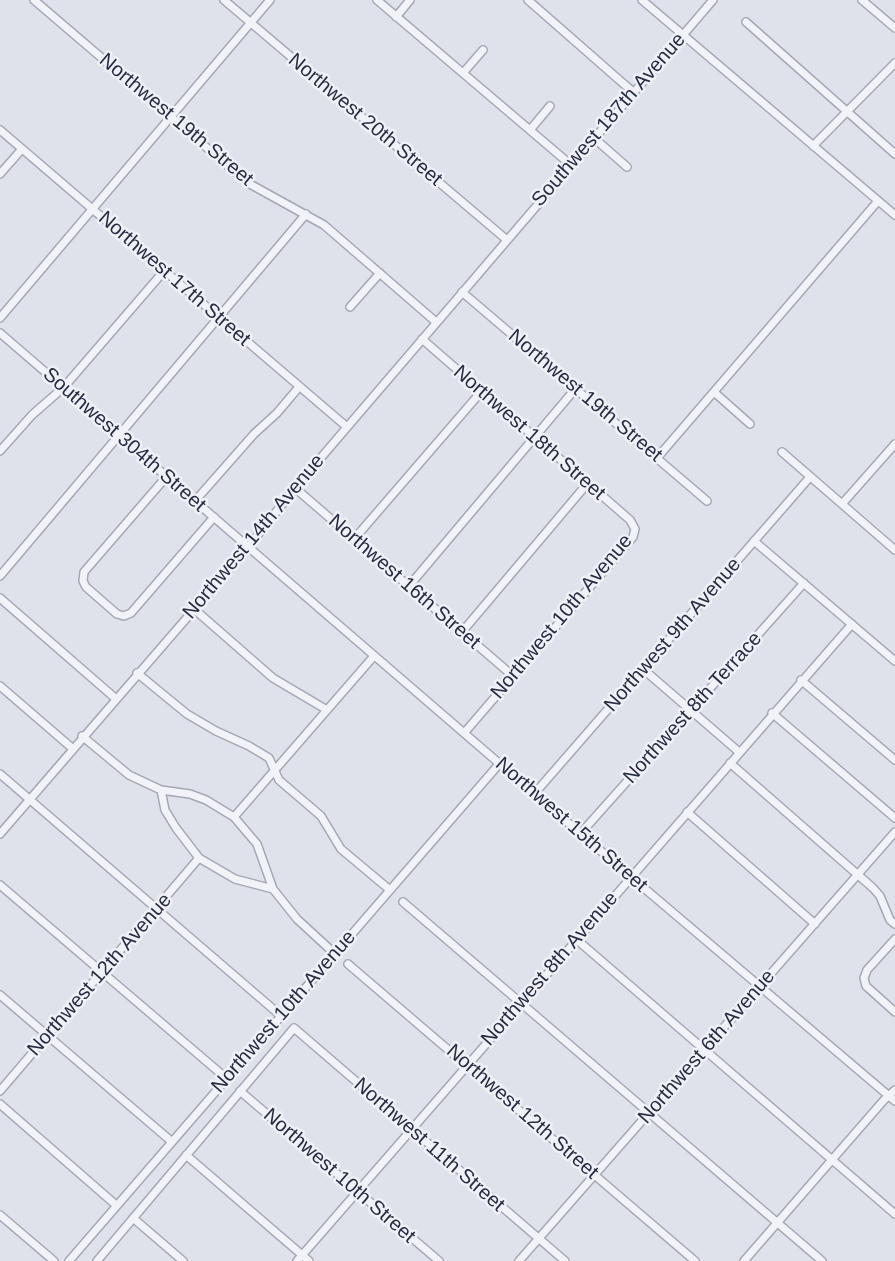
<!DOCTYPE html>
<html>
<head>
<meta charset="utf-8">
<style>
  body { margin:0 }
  canvas { display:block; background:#dfe2ea }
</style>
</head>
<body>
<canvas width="895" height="1261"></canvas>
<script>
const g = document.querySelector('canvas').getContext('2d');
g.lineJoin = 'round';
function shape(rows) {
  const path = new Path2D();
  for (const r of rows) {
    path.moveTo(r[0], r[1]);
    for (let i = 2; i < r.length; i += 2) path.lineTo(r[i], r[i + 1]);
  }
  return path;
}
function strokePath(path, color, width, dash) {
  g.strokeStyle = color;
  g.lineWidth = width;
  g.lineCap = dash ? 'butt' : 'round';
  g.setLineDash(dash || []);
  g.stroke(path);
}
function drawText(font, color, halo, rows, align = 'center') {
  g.font = font + ' Arial,sans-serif';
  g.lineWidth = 5;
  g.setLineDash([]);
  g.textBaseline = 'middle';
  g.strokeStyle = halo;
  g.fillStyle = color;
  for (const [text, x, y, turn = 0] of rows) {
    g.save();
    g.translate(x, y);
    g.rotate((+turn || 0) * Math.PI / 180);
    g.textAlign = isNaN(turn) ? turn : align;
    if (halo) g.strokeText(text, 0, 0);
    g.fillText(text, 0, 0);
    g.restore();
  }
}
const minor = shape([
  [34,0,248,183,324,225,436,322],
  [224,0,507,240],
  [377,0,571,165],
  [528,0,633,92],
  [642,0,895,215],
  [862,0,895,28],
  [396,17,410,0],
  [746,22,895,154],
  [463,73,483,50],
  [0,130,347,427],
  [530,130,550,106],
  [594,138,627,167],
  [813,146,895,63],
  [0,174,22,149],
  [462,292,707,501],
  [350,307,380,273],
  [0,318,270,0],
  [0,333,631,877,895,1101],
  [422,339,630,520,635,529,633,537,465,732],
  [714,392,750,424],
  [0,451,32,415,64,387,164,271],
  [782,452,895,550],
  [657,458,878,201],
  [167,476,84,572,83,581,86,587,117,614,124,616,131,613,214,517],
  [295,488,513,676],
  [195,501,254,434,277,413,299,387],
  [842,504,895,444],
  [355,538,481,392],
  [754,541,895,661],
  [0,576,306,214],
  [409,586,576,388],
  [0,598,115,698],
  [194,609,273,678,327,710],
  [462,632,587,484],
  [643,669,739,752],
  [137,673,187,714,216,731,249,746,269,758,279,780,321,816,341,849,390,890],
  [801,680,895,760],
  [0,686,72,748],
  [772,713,895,818],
  [82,736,129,775,161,790,190,794,206,800,234,817,257,844,273,889,297,919,335,954],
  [730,763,873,888,880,896,890,920,895,924],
  [0,774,280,1015],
  [161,790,165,810,176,828,199,858,235,879,273,889],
  [535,793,810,477],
  [687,812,815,924],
  [234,817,374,656],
  [581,833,804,583],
  [0,834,249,546,295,488,713,0],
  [0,885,226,1078],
  [403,902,822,1261],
  [576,939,895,1214],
  [895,939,867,970,864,978,866,986,895,1012],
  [348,964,695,1261],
  [0,995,171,1141],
  [0,1091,199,858],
  [240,1091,439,1261],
  [0,1104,116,1205],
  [186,1155,309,1261],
  [0,1215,54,1261],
  [133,1218,183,1261],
  [69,1261,500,763],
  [97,1261,294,1028,565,1261],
  [297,1261,852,624],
  [519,1261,895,832],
  [744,1261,884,1100,895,1090]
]);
const streetNames = [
  ["Northwest 19th Street",176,120,40],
  ["Northwest 20th Street",365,120,40],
  ["Southwest 187th Avenue",609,120,-49],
  ["Northwest 17th Street",174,279,41],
  ["Northwest 19th Street",585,396,40],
  ["Northwest 18th Street",529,433,41],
  ["Southwest 304th Street",124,440,41],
  ["Northwest 14th Avenue",254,537,-50],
  ["Northwest 16th Street",404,582,41],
  ["Northwest 10th Avenue",562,617,-50],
  ["Northwest 9th Avenue",673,635,-49],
  ["Northwest 8th Terrace",693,708,-48],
  ["Northwest 15th Street",571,825,41],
  ["Northwest 8th Avenue",550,969,-49],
  ["Northwest 12th Avenue",100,975,-49],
  ["Northwest 10th Avenue",284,1012,-49],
  ["Northwest 6th Avenue",707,1047,-49],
  ["Northwest 12th Street",522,1112,41],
  ["Northwest 11th Street",429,1145,41],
  ["Northwest 10th Street",339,1176,41]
];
strokePath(minor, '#a4a8b4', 10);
strokePath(minor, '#f2f3f8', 7);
drawText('20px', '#272d42', '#eff1f7', streetNames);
</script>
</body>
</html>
